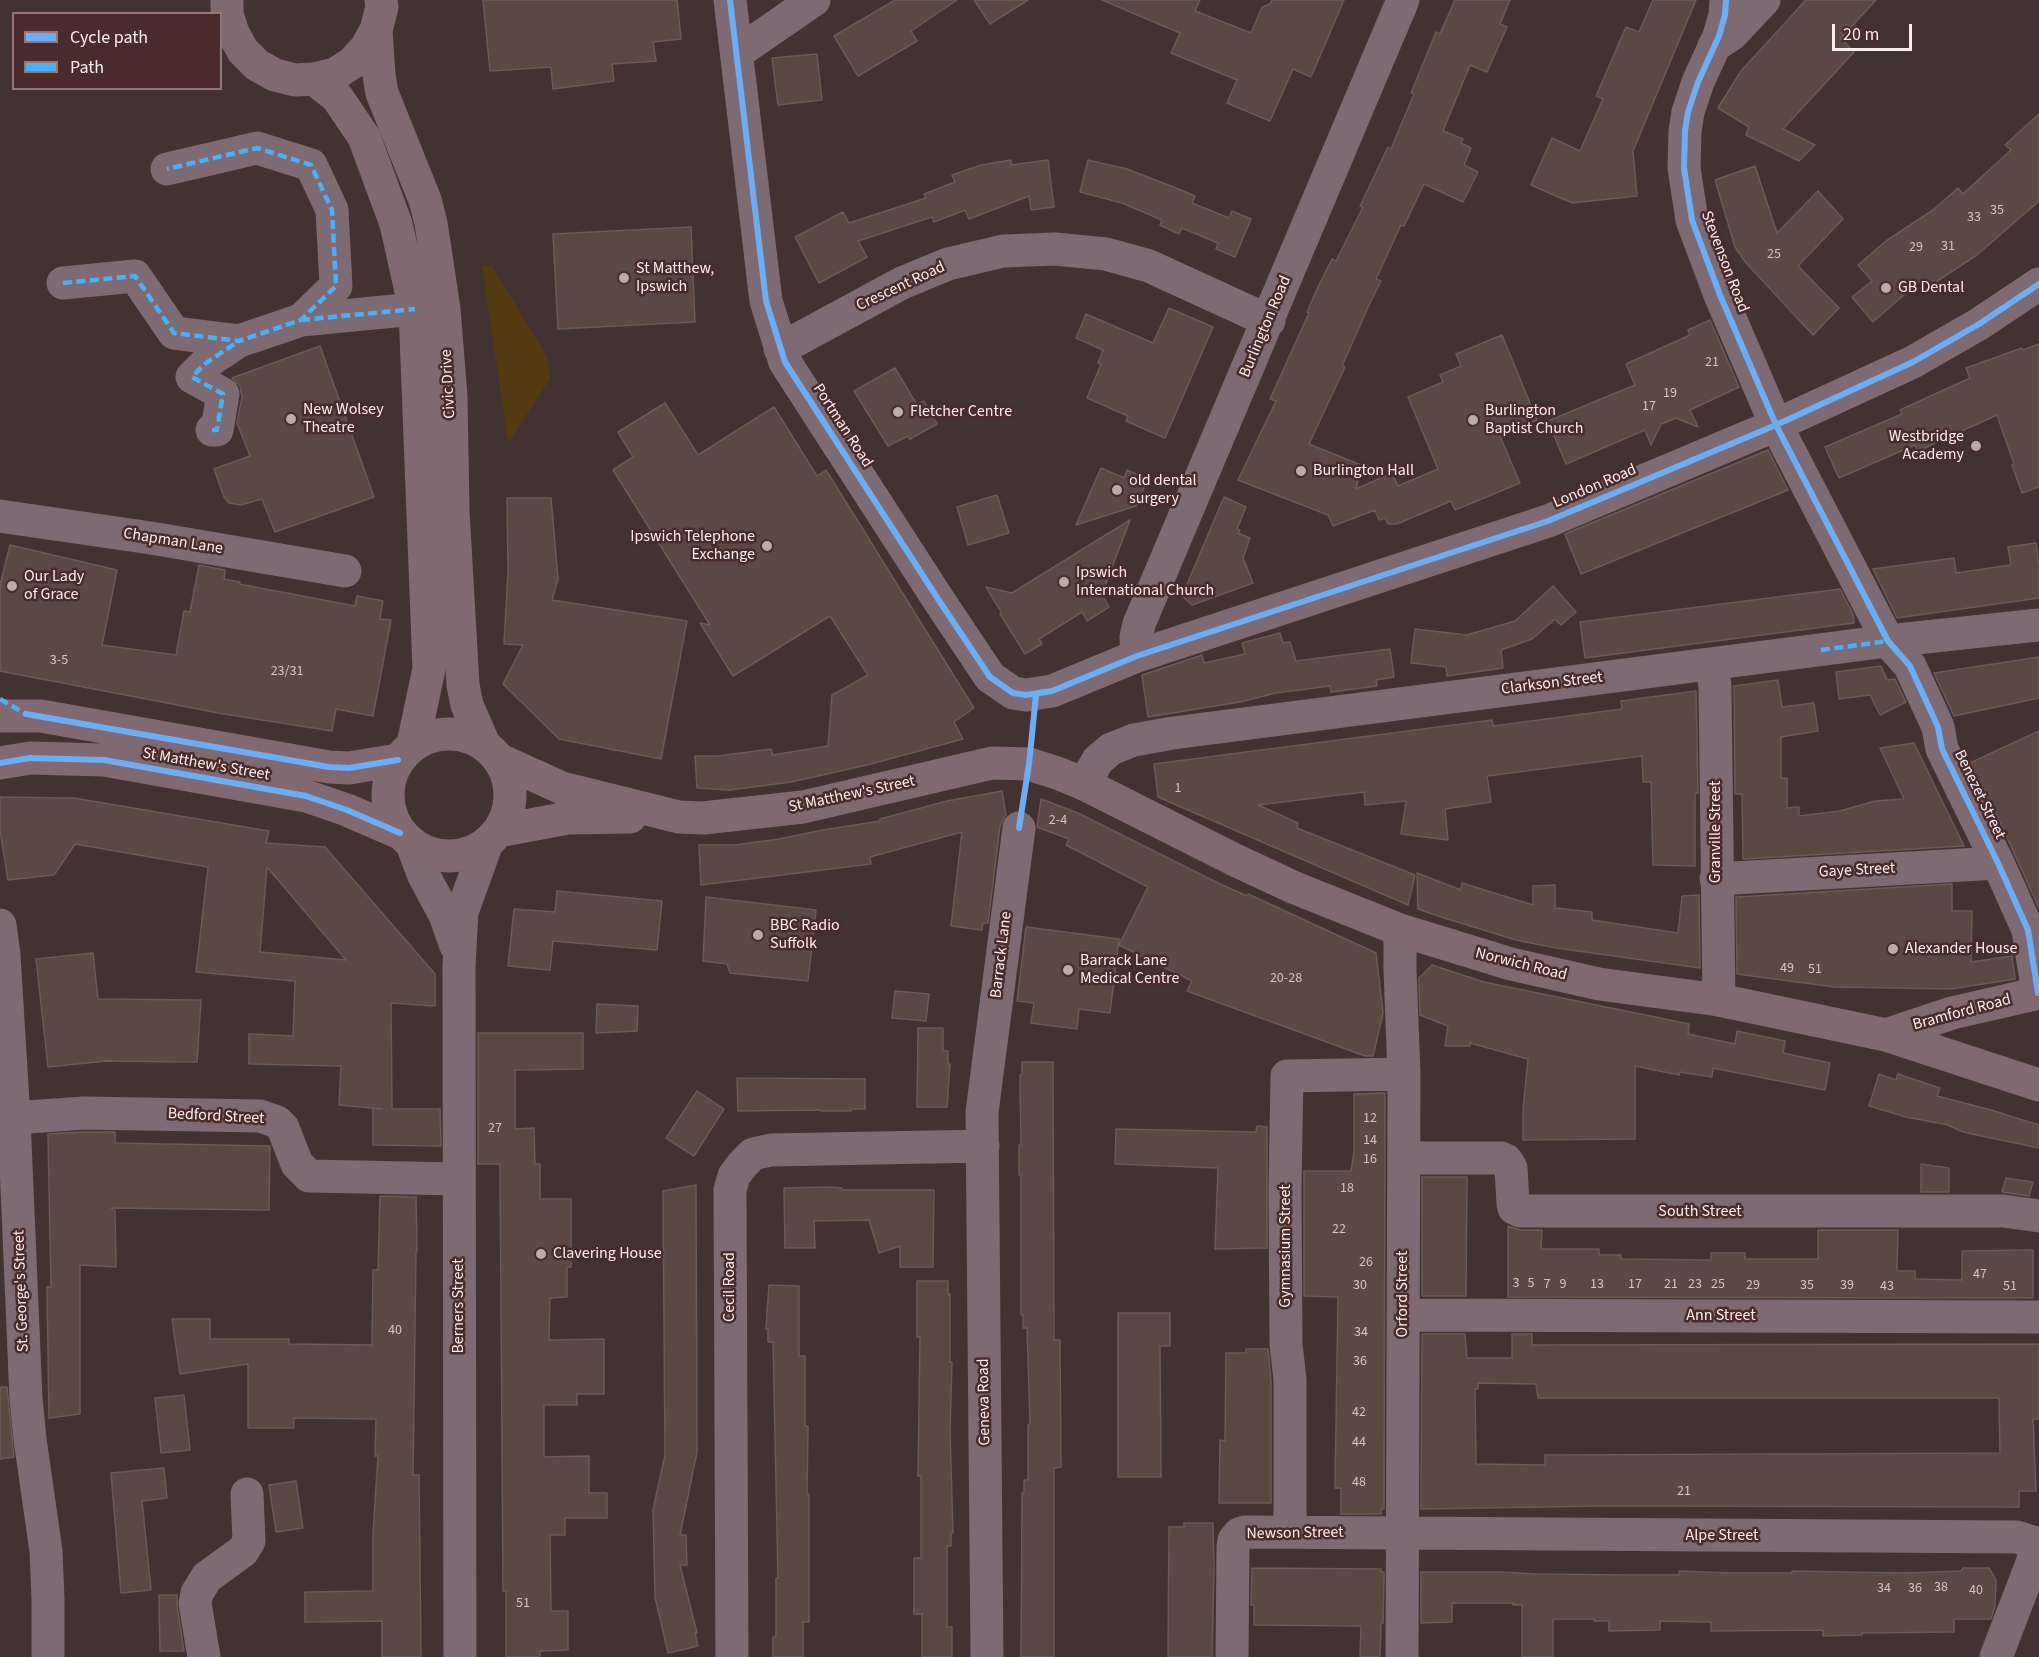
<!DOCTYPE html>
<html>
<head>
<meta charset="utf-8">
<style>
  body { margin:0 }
  #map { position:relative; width:2039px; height:1657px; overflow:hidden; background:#433232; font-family:"Source Sans 3",sans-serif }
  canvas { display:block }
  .legend { position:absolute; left:12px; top:12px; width:210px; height:78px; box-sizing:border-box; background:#4b2a2b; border:2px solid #927879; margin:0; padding:8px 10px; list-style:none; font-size:18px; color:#fceeee }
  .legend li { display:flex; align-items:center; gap:12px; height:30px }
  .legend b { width:30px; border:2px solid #927879 }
  .scale { position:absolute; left:1832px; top:24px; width:80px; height:27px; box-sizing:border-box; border:3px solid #fceeee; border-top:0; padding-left:8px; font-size:18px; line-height:21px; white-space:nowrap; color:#fceeee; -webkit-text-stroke:4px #4b2a2b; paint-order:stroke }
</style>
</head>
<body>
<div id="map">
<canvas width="2039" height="1657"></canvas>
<ul class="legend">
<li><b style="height:8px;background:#6dadf4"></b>Cycle path</li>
<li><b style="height:8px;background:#4cb0f7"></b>Path</li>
</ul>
<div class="scale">20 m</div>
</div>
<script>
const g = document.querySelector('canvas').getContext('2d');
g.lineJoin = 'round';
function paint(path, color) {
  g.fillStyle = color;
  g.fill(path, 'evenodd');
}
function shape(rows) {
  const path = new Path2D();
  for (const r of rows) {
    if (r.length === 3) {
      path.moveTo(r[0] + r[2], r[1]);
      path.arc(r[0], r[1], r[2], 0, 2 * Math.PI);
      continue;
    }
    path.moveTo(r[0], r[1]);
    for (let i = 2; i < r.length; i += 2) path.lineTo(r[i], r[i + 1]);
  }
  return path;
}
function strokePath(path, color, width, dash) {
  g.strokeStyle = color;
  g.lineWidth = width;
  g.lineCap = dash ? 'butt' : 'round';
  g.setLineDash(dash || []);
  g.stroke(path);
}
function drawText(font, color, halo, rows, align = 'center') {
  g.font = font + ' "Source Sans 3",sans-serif';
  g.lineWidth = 5;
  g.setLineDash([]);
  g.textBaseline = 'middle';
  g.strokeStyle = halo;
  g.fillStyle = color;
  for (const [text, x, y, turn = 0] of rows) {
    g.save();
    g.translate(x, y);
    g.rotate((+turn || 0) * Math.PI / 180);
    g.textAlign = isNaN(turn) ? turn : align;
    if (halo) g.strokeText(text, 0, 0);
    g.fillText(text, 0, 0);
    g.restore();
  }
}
const green = shape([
  [482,265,492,266,547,357,550,379,508,443]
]);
const building = shape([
  [483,0,677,0,681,39,653,42,656,61,612,64,614,81,553,89,551,67,490,71,483,0],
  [895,0,957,0,911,31,917,41,858,76,834,36,895,0],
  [974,0,1028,0,990,24,974,0],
  [1102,0,1200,0,1195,11,1251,33,1262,7,1270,4,1272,0,1344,0,1311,77,1293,69,1270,121,1227,103,1237,80,1171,53,1180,33,1102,0],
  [1455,0,1510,0,1500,24,1507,27,1487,72,1470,65,1443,131,1463,139,1461,143,1471,148,1464,165,1478,172,1463,202,1424,184,1404,226,1401,225,1376,279,1381,281,1370,303,1342,366,1345,367,1309,444,1361,465,1356,489,1392,473,1398,486,1438,469,1408,397,1443,382,1440,375,1461,366,1456,354,1502,335,1537,420,1500,436,1520,483,1455,510,1451,501,1397,524,1388,524,1385,518,1379,520,1375,510,1333,526,1328,515,1238,480,1276,401,1270,399,1309,313,1307,312,1317,289,1332,259,1336,261,1363,207,1360,206,1388,147,1391,149,1414,94,1411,93,1436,32,1440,34,1455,0],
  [1653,0,1696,0,1633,151,1637,196,1572,203,1531,185,1552,138,1580,151,1603,99,1596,96,1626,27,1639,32,1653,0],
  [1806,0,1876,0,1841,38,1854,52,1783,129,1815,145,1799,161,1746,135,1749,127,1718,108,1741,71,1806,0],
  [817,54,822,100,778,105,772,58,817,54],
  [2039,114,2039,201,1977,255,1925,289,1920,281,1873,322,1852,297,1872,281,1858,265,1886,241,1933,210,1958,188,1963,194,2011,150,2005,145,2039,114],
  [1011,160,1011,165,1048,160,1054,207,1031,210,1029,196,969,219,965,210,934,222,932,217,858,241,867,257,819,283,795,237,843,212,849,223,926,198,924,194,955,182,952,175,981,165,1011,160],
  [1088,160,1127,169,1176,188,1195,196,1192,203,1229,218,1232,211,1251,219,1235,257,1216,249,1218,243,1182,228,1179,234,1160,225,1162,220,1122,203,1080,192,1088,160],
  [1755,166,1777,233,1818,191,1843,219,1798,266,1839,308,1813,335,1746,263,1735,247,1715,180,1755,166],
  [691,227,695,322,558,329,553,234,691,227],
  [1169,308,1213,327,1165,438,1126,421,1128,416,1087,398,1101,364,1098,363,1103,350,1076,338,1086,314,1153,343,1169,308],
  [1710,320,1739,387,1690,410,1698,427,1676,418,1661,424,1651,445,1645,430,1566,464,1548,421,1635,385,1626,364,1690,335,1688,330,1710,320],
  [2039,344,2039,487,2022,493,2012,465,2014,464,1997,415,1918,451,1915,445,1839,478,1825,447,1902,414,1900,410,1970,378,1966,368,2022,348,2023,350,2039,344],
  [320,346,374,497,275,532,262,499,241,505,229,503,224,497,214,469,250,456,237,423,242,397,240,386,232,378,320,346],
  [895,368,917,405,924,401,937,424,910,439,908,436,888,446,854,391,895,368],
  [665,403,698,455,774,407,817,476,826,470,974,708,954,722,963,739,867,765,791,782,730,790,697,788,695,756,718,756,771,749,773,755,828,746,832,695,868,675,830,616,733,676,700,623,710,625,613,470,633,457,618,432,665,403],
  [1768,450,1788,490,1581,574,1565,534,1768,450],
  [1101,468,1124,478,1127,470,1148,479,1136,506,1076,525,1101,468],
  [997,495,1009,533,968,545,957,507,997,495],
  [1224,497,1246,507,1237,529,1240,530,1238,533,1250,538,1243,558,1253,583,1192,605,1182,596,1224,497],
  [507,498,551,498,558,579,552,600,687,621,661,759,559,739,503,684,523,645,504,644,508,571,507,498],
  [1130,520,1102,594,1109,607,1087,621,1082,612,1039,639,1042,644,1025,654,1000,614,1002,613,986,587,1012,593,1130,520],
  [2036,543,2039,566,2039,598,1897,618,1873,569,1954,558,1956,573,2011,565,2008,547,2036,543],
  [10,545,117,570,102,645,176,655,184,611,190,612,199,565,225,570,224,579,240,582,239,584,355,606,357,596,383,601,380,619,391,620,373,716,336,709,332,731,224,714,0,671,0,585,10,545],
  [1553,586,1576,612,1561,625,1555,619,1532,639,1501,650,1503,668,1447,676,1446,667,1411,663,1415,629,1467,635,1515,621,1553,586],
  [1840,589,1853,614,1854,623,1585,658,1580,622,1840,589],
  [1280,633,1283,643,1290,642,1296,661,1390,649,1394,677,1376,680,1377,686,1331,692,1330,686,1276,693,1240,702,1148,717,1142,675,1202,655,1204,663,1245,654,1242,643,1280,633],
  [2039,657,2039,698,1954,716,1934,673,2039,657],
  [1881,666,1887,680,1895,679,1906,702,1880,715,1870,695,1839,699,1836,672,1881,666],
  [1778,680,1782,707,1814,703,1818,731,1781,737,1781,778,1787,778,1787,808,1799,807,1799,816,1840,811,1875,801,1904,799,1880,748,1914,743,1964,846,1743,859,1742,794,1735,794,1734,686,1778,680],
  [1696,691,1698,793,1695,793,1695,866,1653,865,1651,782,1643,782,1642,756,1487,776,1491,802,1445,809,1448,840,1401,834,1406,801,1365,805,1364,792,1258,805,1298,823,1297,828,1415,875,1408,905,1158,797,1154,764,1492,720,1493,726,1622,709,1621,701,1696,691],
  [2039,731,2039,908,1990,800,1988,800,1970,763,2039,731],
  [1002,791,1006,815,1000,826,988,923,983,923,982,930,951,926,962,832,870,857,871,864,701,885,699,845,734,845,779,839,823,830,880,821,880,819,947,801,1002,791],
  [0,797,74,798,269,831,266,843,325,847,435,974,435,1006,391,1003,392,1109,440,1109,441,1146,373,1145,373,1108,382,1109,339,1105,341,1066,249,1064,249,1034,293,1036,295,981,196,972,208,867,75,844,54,875,8,880,0,830,0,797],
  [267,867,346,960,260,952,267,867],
  [1041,799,1078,813,1218,883,1247,896,1248,894,1376,953,1383,1013,1373,1056,1365,1056,1187,991,1192,981,1119,945,1148,887,1066,845,1069,839,1037,827,1041,799],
  [1417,873,1461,890,1462,883,1533,905,1533,886,1555,885,1555,908,1592,912,1592,920,1678,933,1682,896,1699,895,1700,968,1556,948,1516,940,1441,917,1418,909,1417,873],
  [1952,884,1952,911,1972,911,1971,962,2012,956,2015,979,1951,989,1834,987,1737,974,1736,897,1952,884],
  [557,891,662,901,657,950,553,941,550,970,508,966,514,909,555,912,557,891],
  [706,897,816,910,808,981,730,973,727,964,703,961,706,897],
  [1026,927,1119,939,1110,1013,1079,1009,1077,1029,1031,1023,1034,1003,1017,1001,1026,927],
  [93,953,98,999,201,1000,197,1062,106,1061,48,1067,36,959,93,953],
  [1432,965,1484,982,1689,1024,1688,1034,1735,1044,1737,1031,1785,1041,1783,1053,1830,1063,1825,1090,1713,1068,1712,1077,1680,1072,1679,1075,1635,1066,1635,1139,1523,1140,1523,1109,1528,1059,1470,1043,1470,1046,1445,1046,1448,1026,1420,1015,1419,978,1432,965],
  [895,991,929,994,926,1021,892,1018,895,991],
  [597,1004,638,1006,637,1031,596,1033,597,1004],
  [918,1028,943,1028,943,1051,948,1051,948,1064,950,1064,947,1107,917,1107,918,1028],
  [478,1033,583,1033,583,1069,515,1070,515,1129,534,1128,535,1164,540,1164,540,1199,571,1199,571,1267,567,1267,567,1297,550,1298,549,1340,604,1339,604,1394,577,1394,577,1405,544,1405,544,1457,589,1456,589,1493,607,1493,607,1518,565,1518,565,1535,550,1535,551,1611,568,1611,568,1650,540,1651,540,1657,506,1657,506,1591,503,1591,500,1164,478,1164,478,1033],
  [1022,1062,1053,1062,1054,1340,1060,1340,1061,1467,1054,1468,1054,1657,1021,1657,1022,1493,1024,1493,1024,1480,1028,1480,1028,1425,1030,1424,1027,1328,1023,1328,1023,1315,1021,1315,1021,1175,1019,1175,1019,1145,1021,1145,1020,1075,1022,1075,1022,1062],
  [1879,1074,1896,1080,1898,1074,1940,1088,1937,1096,1991,1110,2039,1125,2039,1148,1963,1132,1948,1125,1906,1117,1869,1106,1879,1074],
  [737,1078,865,1079,865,1109,852,1109,851,1111,821,1111,821,1110,738,1111,737,1078],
  [697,1091,724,1109,694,1156,666,1138,697,1091],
  [1385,1093,1384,1509,1381,1509,1381,1514,1341,1514,1341,1488,1335,1488,1338,1297,1304,1296,1304,1171,1351,1171,1354,1151,1354,1094,1385,1093],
  [1257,1126,1267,1127,1267,1248,1215,1249,1218,1168,1115,1164,1116,1129,1256,1132,1257,1126],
  [85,1132,115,1132,115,1143,270,1146,269,1210,111,1208,115,1211,116,1267,80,1265,80,1414,49,1418,47,1287,51,1287,48,1134,85,1132],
  [1921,1164,1949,1168,1949,1192,1921,1192,1921,1164],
  [1422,1177,1467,1177,1466,1296,1422,1296,1422,1177],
  [2006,1178,2033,1182,2029,1196,2002,1192,2006,1178],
  [696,1185,697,1452,680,1535,686,1535,687,1565,680,1565,697,1633,695,1633,698,1646,668,1653,655,1597,653,1510,665,1455,663,1191,696,1185],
  [828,1187,842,1188,842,1190,934,1190,933,1267,900,1267,900,1246,879,1253,869,1220,814,1221,815,1248,785,1248,784,1188,828,1187],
  [380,1196,416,1197,417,1251,416,1251,413,1475,419,1475,421,1657,382,1657,382,1621,305,1622,305,1592,373,1591,373,1533,378,1456,375,1456,376,1419,294,1418,294,1428,248,1428,248,1364,180,1374,172,1319,210,1319,210,1339,289,1339,289,1344,372,1345,373,1270,378,1270,380,1196],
  [1508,1226,1520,1230,1542,1230,1541,1249,1599,1249,1599,1255,1621,1255,1621,1259,1711,1260,1711,1253,1745,1253,1745,1259,1818,1259,1818,1230,1898,1230,1897,1271,1915,1271,1915,1279,1962,1280,1962,1251,2033,1250,2033,1298,1508,1297,1508,1226],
  [917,1281,948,1281,948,1294,950,1294,950,1362,952,1362,950,1432,953,1533,951,1533,951,1546,947,1546,947,1627,952,1627,952,1657,922,1657,922,1614,914,1614,914,1558,921,1558,921,1476,918,1476,920,1337,917,1337,917,1281],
  [769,1285,799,1286,799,1356,805,1356,805,1426,808,1426,807,1494,809,1494,809,1622,803,1622,803,1657,773,1657,773,1637,776,1637,776,1578,778,1578,773,1342,768,1342,768,1329,766,1329,769,1285],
  [1118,1313,1170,1313,1170,1346,1160,1346,1161,1477,1118,1477,1118,1313],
  [1422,1334,1465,1334,1467,1358,1512,1358,1512,1334,1532,1334,1532,1345,2039,1344,2039,1419,2033,1419,2036,1491,2019,1491,2019,1507,1604,1506,1421,1509,1422,1334],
  [1478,1383,1536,1384,1538,1398,1999,1398,2000,1453,1561,1455,1545,1455,1545,1465,1476,1464,1475,1389,1478,1389,1478,1383],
  [1246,1349,1268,1349,1271,1381,1271,1503,1219,1503,1220,1440,1225,1441,1226,1353,1246,1353,1246,1349],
  [0,1387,7,1387,14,1457,0,1459,0,1387],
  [184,1395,190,1450,161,1453,155,1398,184,1395],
  [164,1468,167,1498,142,1501,151,1590,121,1593,111,1473,164,1468],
  [296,1481,303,1528,276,1532,269,1485,296,1481],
  [1184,1523,1213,1523,1214,1567,1212,1657,1168,1657,1169,1527,1184,1527,1184,1523],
  [1252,1568,1381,1569,1381,1572,1384,1572,1383,1623,1381,1624,1380,1657,1360,1657,1361,1626,1254,1625,1254,1605,1251,1605,1252,1568],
  [1963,1568,1989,1568,1996,1580,1995,1606,1991,1619,1954,1619,1954,1632,1862,1633,1862,1635,1823,1636,1823,1630,1711,1631,1711,1622,1660,1621,1660,1630,1609,1631,1609,1621,1594,1621,1594,1619,1553,1619,1553,1657,1522,1657,1522,1605,1513,1605,1513,1603,1452,1603,1452,1622,1421,1623,1421,1572,1500,1572,1537,1574,1626,1575,1679,1575,1679,1571,1729,1573,1792,1573,1792,1571,1903,1573,1961,1571,1963,1568],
  [159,1595,177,1595,177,1606,184,1651,160,1651,159,1595]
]);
const minor = shape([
  [730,0,766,301,785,362,938,599,990,677,1013,693,1026,695,1052,691,1137,656,1548,521,1776,425,1913,362,1979,324,2039,284],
  [1726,0,1725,15,1719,36,1698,82,1688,112,1685,131,1684,168,1692,220,1720,295,1776,425,1888,641,1910,666,1938,727,1942,749,1998,863,2028,930,2038,993],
  [1714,46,1732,34,1764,0],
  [737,53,814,0],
  [63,283,135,276,174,333,239,341,301,320,336,286,332,210,311,165,257,148,167,169],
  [301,320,415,309],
  [780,349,902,283,948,264,1003,251,1055,249,1106,254,1149,266,1269,321],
  [212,430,217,430,223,394,192,377,206,363,239,341],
  [0,516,151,538,345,571],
  [1137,656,1136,637,1139,624,1403,0],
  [1712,664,1715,687,1719,1000],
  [1084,784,1098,760,1111,749,1134,740,1173,733,1888,641,2039,625],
  [412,844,424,876,445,915,456,946],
  [1716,879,1998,863],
  [0,925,4,955,14,1118,26,1399,30,1439,46,1551,48,1599,48,1657],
  [1400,930,1400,970,1404,1074,1402,1657],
  [14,1118,84,1113,260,1116,277,1122,283,1128,297,1164,309,1176,458,1179],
  [1404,1158,1501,1158,1506,1160,1511,1168,1513,1204,1514,1208,1520,1211,2003,1211,2039,1216],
  [1403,1315,2039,1317],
  [1290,1531,1290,1380,1286,1344,1285,1190,1287,1076,1404,1074],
  [204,1657,195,1603,197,1593,207,1577,243,1551,249,1541,247,1494],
  [460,1657,459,966,462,912,487,843],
  [732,1657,730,1190,734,1176,742,1165,753,1154,771,1150,983,1146],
  [987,1657,982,1112,1019,828],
  [1232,1657,1233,1547,1234,1540,1239,1534,1245,1532,2017,1537,2039,1544],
  [1996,1657,2039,1545]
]);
const major = shape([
  [227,0,227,14,233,33,243,51,257,65,275,75,295,80,314,79,335,74,352,63,366,48,376,30,382,7,381,0],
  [376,30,379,75,382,93,425,200,431,223,444,309,451,396,453,511,463,685,467,705,484,744],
  [314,79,337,97,364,137,396,224,415,309,429,669,413,744],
  [0,716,41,716,329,767,349,768,398,760],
  [449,795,61],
  [500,760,562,788,679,817,703,818,803,807,992,763,1029,764,1060,774,1084,784,1235,860,1295,888,1400,930,1511,964,1599,984,1719,1000,1886,1035,2039,1085],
  [0,763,30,758,104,760,306,796,347,810,400,833],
  [498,831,568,818,630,817],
  [1886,1035,1952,1013,2039,993]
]);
const quiet = shape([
  [63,283,135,276,174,333,239,341,301,320,336,286,332,210,311,165,257,148,167,169],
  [301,320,415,309],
  [212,430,217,430,223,394,192,377,206,363,239,341],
  [1821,650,1888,641],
  [0,699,26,714]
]);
const cycleway = shape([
  [730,0,766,301,785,362,938,599,990,677,1013,693,1026,695,1052,691,1137,656,1548,521,1776,425,1913,362,1979,324,2039,284],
  [1726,0,1725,15,1719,36,1698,82,1688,112,1685,131,1684,168,1692,220,1720,295,1776,425,1888,641,1910,666,1938,727,1942,749,1998,863,2028,930,2038,993],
  [26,714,329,767,349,768,398,760],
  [0,763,30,758,104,760,306,796,347,810,400,833],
  [1019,828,1029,764,1036,695]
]);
const markers = [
  [624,278,6,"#bbacac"],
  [1886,288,6,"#bbacac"],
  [898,412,6,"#bbacac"],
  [291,419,6,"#bbacac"],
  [1473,420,6,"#bbacac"],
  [1976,446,6,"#bbacac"],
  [1301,471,6,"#bbacac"],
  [1117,490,6,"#bbacac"],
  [767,546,6,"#bbacac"],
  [1064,582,6,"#bbacac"],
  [12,586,6,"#bbacac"],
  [758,935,6,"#bbacac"],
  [1893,949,6,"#bbacac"],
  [1068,970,6,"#bbacac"],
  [541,1254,6,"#bbacac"]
];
const numberNames = [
  ["35",1997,211],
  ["33",1974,218],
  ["31",1948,247],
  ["29",1916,248],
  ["25",1774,255],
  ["21",1712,363],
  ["19",1670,394],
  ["17",1649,407],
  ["3-5",59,661],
  ["23/31",287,672],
  ["1",1178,789],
  ["2-4",1058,821],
  ["49",1787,969],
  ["51",1815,970],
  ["20-28",1286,979],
  ["12",1370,1119],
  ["27",495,1129],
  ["14",1370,1141],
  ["16",1370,1160],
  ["18",1347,1189],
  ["22",1339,1230],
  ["26",1366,1263],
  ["47",1980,1275],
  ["3",1516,1284],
  ["5",1531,1284],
  ["7",1547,1285],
  ["9",1563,1285],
  ["13",1597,1285],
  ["17",1635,1285],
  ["21",1671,1285],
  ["23",1695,1285],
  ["25",1718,1285],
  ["30",1360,1286],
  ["29",1753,1286],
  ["35",1807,1286],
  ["39",1847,1286],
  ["43",1887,1287],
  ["51",2010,1287],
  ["40",395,1331],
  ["34",1361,1333],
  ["36",1360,1362],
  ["42",1359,1413],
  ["44",1359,1443],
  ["48",1359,1483],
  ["21",1684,1492],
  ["38",1941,1588],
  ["34",1884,1589],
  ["36",1915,1589],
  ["40",1976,1591],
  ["51",523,1604]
];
const streetNames = [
  ["Stevenson Road",1724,262,69],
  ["Crescent Road",901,287,-25],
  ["Burlington Road",1266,327,-67],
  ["Civic Drive",449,384,-93],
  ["Portman Road",842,426,57],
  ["London Road",1595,487,-23],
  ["Chapman Lane",173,542,9],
  ["Clarkson Street",1552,684,-7],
  ["St Matthew's Street",206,765,10],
  ["St Matthew's Street",852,795,-12],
  ["Benezet Street",1979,795,64],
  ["Granville Street",1716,832,-90],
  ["Gaye Street",1857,871,-3],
  ["Barrack Lane",1002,955,-83],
  ["Norwich Road",1521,965,14],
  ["Bramford Road",1962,1013,-15],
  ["Bedford Street",216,1117,3],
  ["South Street",1700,1212],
  ["Gymnasium Street",1286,1246,-90],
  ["Cecil Road",730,1287,-90],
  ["St. George's Street",22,1291,-92],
  ["Orford Street",1403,1294,-90],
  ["Berners Street",459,1306,-90],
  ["Ann Street",1721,1316],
  ["Geneva Road",985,1402,-91],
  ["Newson Street",1295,1534,-1],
  ["Alpe Street",1722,1536]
];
const poiNames = [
  ["St Matthew,",636,269],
  ["Ipswich",636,287],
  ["GB Dental",1898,288],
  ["New Wolsey",303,410],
  ["Theatre",303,428],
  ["Burlington",1485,411],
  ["Baptist Church",1485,429],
  ["Fletcher Centre",910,412],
  ["Westbridge",1964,437,"right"],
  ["Academy",1964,455,"right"],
  ["Burlington Hall",1313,471],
  ["old dental",1129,481],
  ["surgery",1129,499],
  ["Ipswich Telephone",755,537,"right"],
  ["Exchange",755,555,"right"],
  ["Ipswich",1076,573],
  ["International Church",1076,591],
  ["Our Lady",24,577],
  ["of Grace",24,595],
  ["BBC Radio",770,926],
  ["Suffolk",770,944],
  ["Alexander House",1905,949],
  ["Barrack Lane",1080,961],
  ["Medical Centre",1080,979],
  ["Clavering House",553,1254]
];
paint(green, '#533a11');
paint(building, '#5b4843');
strokePath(building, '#695b58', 1.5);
strokePath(minor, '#7d6a72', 33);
strokePath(major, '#806971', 33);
strokePath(quiet, '#4cb0f7', 4.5, [9, 4.5]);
strokePath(cycleway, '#6dadf4', 6);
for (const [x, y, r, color] of markers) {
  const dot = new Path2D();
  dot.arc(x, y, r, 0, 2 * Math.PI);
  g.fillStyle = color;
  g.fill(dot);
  strokePath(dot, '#4b2a2b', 2);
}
drawText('14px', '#d4c4c3', null, numberNames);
drawText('16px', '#fceeee', '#4b2a2b', streetNames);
drawText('16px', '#fceeee', '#4b2a2b', poiNames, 'left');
</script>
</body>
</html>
